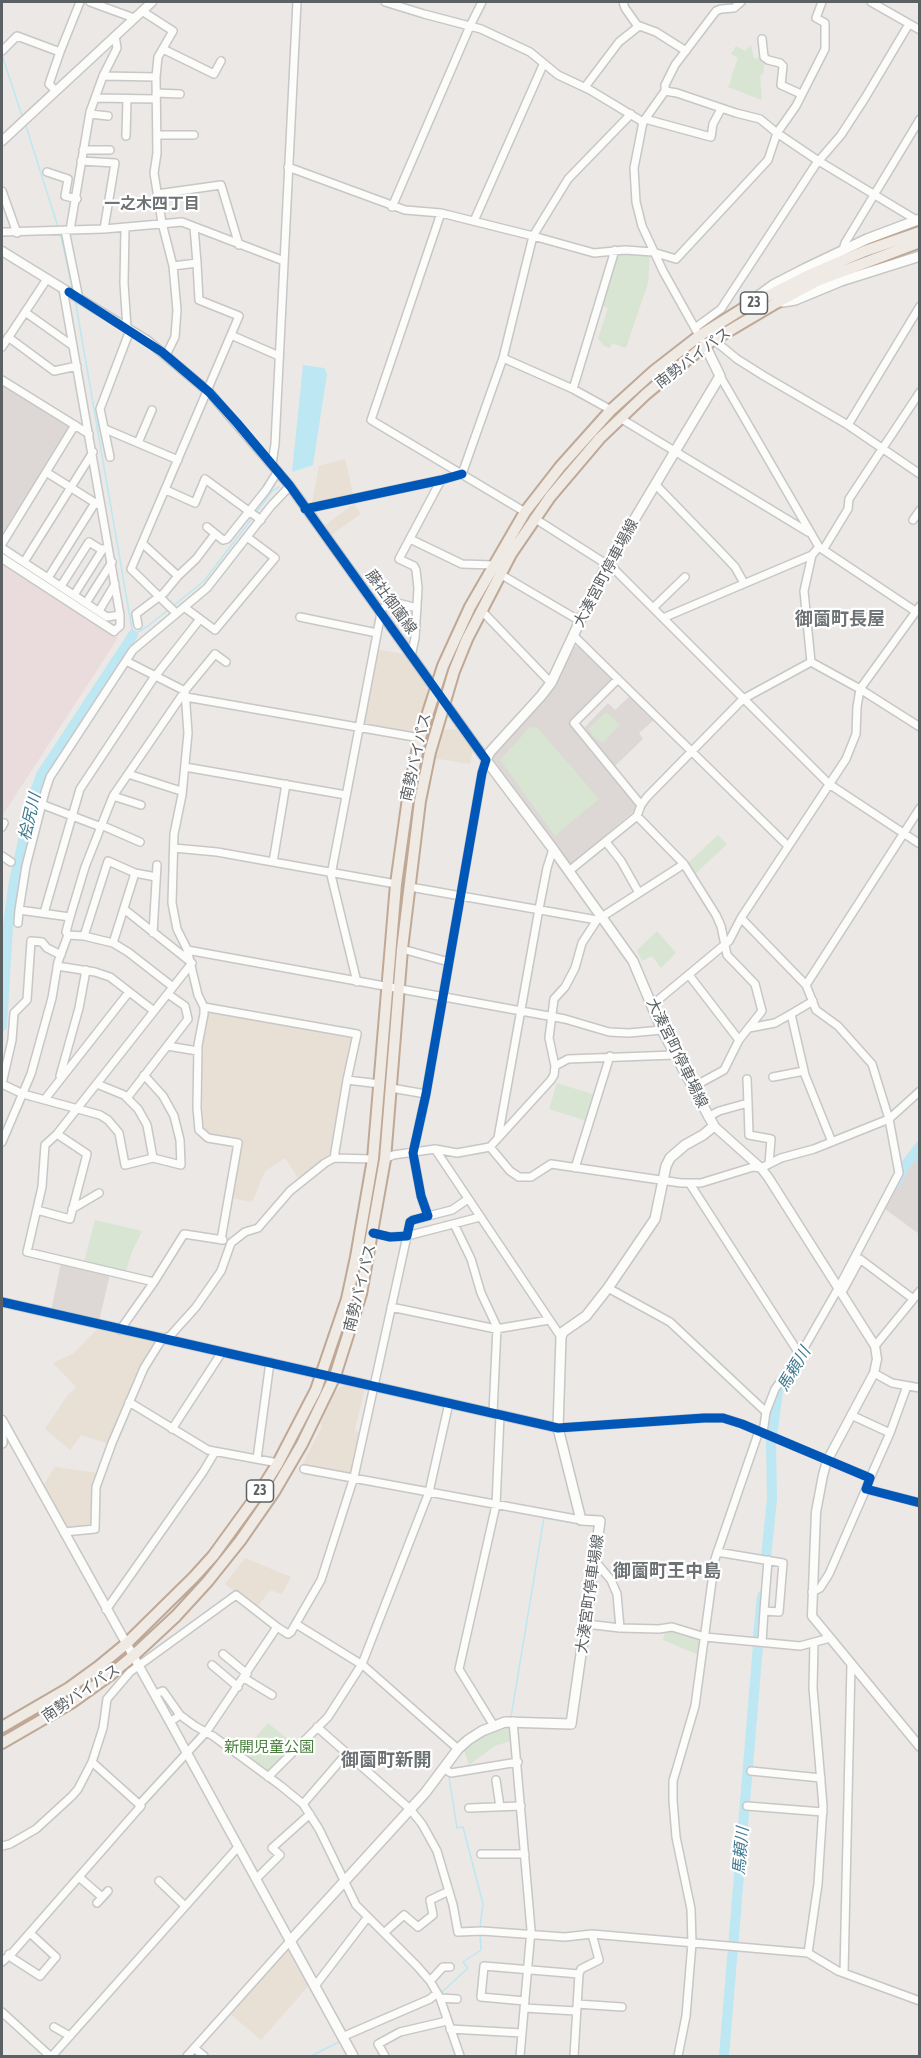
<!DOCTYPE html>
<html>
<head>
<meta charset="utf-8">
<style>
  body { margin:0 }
  #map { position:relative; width:921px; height:2058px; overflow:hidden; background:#ebe8e5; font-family:"Asap Condensed",sans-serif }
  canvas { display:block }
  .frame { position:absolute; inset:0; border:3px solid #5b6063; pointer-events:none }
</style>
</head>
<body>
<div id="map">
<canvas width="921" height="2058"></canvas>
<div class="frame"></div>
</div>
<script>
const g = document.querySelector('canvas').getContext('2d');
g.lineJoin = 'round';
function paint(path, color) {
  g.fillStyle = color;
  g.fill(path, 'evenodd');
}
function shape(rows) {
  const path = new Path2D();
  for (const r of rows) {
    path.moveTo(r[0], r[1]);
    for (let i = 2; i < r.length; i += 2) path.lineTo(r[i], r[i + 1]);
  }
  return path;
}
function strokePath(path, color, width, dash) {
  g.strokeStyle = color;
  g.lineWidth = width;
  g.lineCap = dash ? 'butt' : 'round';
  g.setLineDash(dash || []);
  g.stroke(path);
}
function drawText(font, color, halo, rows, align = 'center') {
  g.font = font + ' "Asap Condensed","Noto Sans JP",sans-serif';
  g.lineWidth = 4.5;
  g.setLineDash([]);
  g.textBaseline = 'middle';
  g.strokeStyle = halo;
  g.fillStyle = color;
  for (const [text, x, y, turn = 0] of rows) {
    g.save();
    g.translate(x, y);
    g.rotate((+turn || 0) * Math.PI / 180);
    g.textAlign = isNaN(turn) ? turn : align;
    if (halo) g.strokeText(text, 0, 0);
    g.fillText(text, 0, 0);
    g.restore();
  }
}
const commercial = shape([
  [345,459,354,498,311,508,319,466],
  [354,504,361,514,331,535,324,526],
  [376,649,403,654,426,685,427,695,414,735,361,726],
  [456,729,473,750,470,764,433,758,441,730],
  [212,1012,349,1034,352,1041,331,1153,298,1178,285,1158,265,1171,252,1202,231,1198,241,1142,212,1138,203,1131,201,1049,208,1016],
  [98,1328,156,1341,142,1363,109,1444,81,1435,70,1450,45,1429,67,1396,76,1387,53,1363,74,1353],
  [346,1384,365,1388,355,1429,355,1431,359,1432,351,1474,302,1465,323,1425,320,1424,334,1392],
  [55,1467,99,1473,93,1525,65,1529,43,1486],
  [245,1558,291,1577,282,1594,270,1590,256,1609,225,1584],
  [287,1947,310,1984,261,2040,229,2013]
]);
const education = shape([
  [2,383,71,425,2,538],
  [580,646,613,678,571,721,638,804,634,811,570,865,493,759,494,754,554,686,574,647],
  [631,695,656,718,639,733,643,739,614,767,583,729,608,703,615,710],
  [919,1151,919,1234,885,1209,908,1168],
  [61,1263,110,1274,99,1321,51,1311]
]);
const medical = shape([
  [2,562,118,638,2,816]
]);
const green = shape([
  [751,45,754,59,762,57,765,61,763,74,760,75,762,100,728,87,732,78,731,77,738,58,731,54,736,46,745,51],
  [619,252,650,255,648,283,626,348,612,343,610,348,604,346,598,338,608,308,601,305,615,254],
  [606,712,620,725,603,743,595,738,588,729],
  [530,727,538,728,599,799,555,836,500,760],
  [718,835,727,844,695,874,688,863],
  [657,931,676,953,661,968,652,956,642,961,637,950],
  [557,1083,595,1095,587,1121,549,1109],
  [95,1220,142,1231,131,1254,126,1272,84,1262],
  [674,1629,703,1638,701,1656,663,1640,665,1631],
  [268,1723,295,1745,268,1773,242,1753],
  [510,1725,513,1740,495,1746,469,1765,464,1750,466,1746,484,1734]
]);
const water = shape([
  [303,365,324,368,327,374,313,465,292,472]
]);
const stream = shape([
  [2,55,22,116],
  [25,123,58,227],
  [60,232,73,291],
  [75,299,133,635,148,626,169,609],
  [256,513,272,491,279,487],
  [173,606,204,581,253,517],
  [511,1717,544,1518,574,1523],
  [451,1776,449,1777,457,1828,463,1827,483,1904,480,1927],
  [440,1994,468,1968,463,1962,481,1950,480,1934],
  [311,2056,339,2042]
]);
const river = shape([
  [2,1026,8,925,14,881,32,800,41,775,133,635],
  [896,1183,904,1167,920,1146],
  [766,1557,772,1499,771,1445,778,1390,785,1380],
  [758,1636,762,1596],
  [724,2056,758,1645]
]);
const minor = shape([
  [90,2,134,18],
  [385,2,424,14,481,29,530,52,558,75,590,90,643,122],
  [623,2,625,8,637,25,656,32,686,51],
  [871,2,920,30],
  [142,11,173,31,158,57,156,77,157,153,154,173,162,223,173,266,177,310,175,337,166,355],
  [762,39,764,57,768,60,780,63,783,66,781,85,801,94],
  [163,49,214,74,221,61],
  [2,51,17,36,60,52,80,2],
  [103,76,156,77],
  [585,87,619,42,639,26],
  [56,91,49,84,60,52],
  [665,91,677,93,736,113,760,119,777,133,817,160,918,221],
  [156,93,180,94],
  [95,98,156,99],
  [90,114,108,116],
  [645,119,711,137,713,124,721,109],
  [157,135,194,135],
  [126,136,127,99],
  [83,150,110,150],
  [81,161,115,163,104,229],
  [288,167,405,210,441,213,533,236,594,253,625,250,653,252,676,259,768,160,777,133,796,106,825,49,825,23,816,18,822,2],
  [47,172,68,179,65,196,77,199],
  [2,191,17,233],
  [157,194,221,185,239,245],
  [392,207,470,26,482,2],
  [441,213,371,420,525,512],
  [474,221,543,65],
  [194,227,197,263],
  [125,228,124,283,127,328],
  [65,230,79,299],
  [70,230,90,112,103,76,117,48,115,36],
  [2,232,104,229,182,222,284,261],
  [843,250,845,243,920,119],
  [173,266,197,263,199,300,239,316,131,569,176,613],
  [63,289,120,615,120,626,114,631],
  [25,312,73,346],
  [695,328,721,309,816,164,841,135,865,98,909,24],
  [231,335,279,356],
  [8,337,54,371,77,366],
  [701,339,663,271,642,226,636,202,634,168,643,122,665,91,665,85,675,65,716,11,721,9,734,8,741,2],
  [720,345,737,359,764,376,848,425,920,474],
  [2,347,47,279],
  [503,358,573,389,611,410],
  [720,376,819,547,915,611],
  [2,380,89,434],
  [573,389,615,250],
  [620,418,808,532],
  [848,425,920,306],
  [105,429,178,460],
  [138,443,152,410],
  [110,457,100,409,130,330],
  [272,464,275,444,297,2],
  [46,472,97,504],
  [462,474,503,358,533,236,568,179,631,114],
  [655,484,718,549,735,567,744,583],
  [166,490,195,503,205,479,261,520],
  [305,509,441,480,462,474],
  [534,518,614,569,829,784,920,844],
  [913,520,920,510],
  [207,527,223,540,227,539,266,490,278,471],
  [410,539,462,564,493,565],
  [142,543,178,576],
  [2,544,75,425],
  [2,548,107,617,120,615],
  [823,550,848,509,849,499,920,392],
  [24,562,93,452],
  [500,574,580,621],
  [48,578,95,503],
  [61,586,89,542,102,550],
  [74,595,103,549],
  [86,603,112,562],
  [184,607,215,630,275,558,247,537],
  [653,608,685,577],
  [379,610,394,602,417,608],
  [481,610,551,683],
  [99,611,115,584],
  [300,617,377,633],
  [663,618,812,555,819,547],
  [138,625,136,614,164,593,178,576,196,559,215,534],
  [573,635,788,846],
  [411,656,415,638,418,588,416,570,414,566,399,559,441,480],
  [126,661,185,691,188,733,182,795,174,834,172,903,177,929,187,949,198,995,204,1007,204,1014,198,1045,197,1108,199,1130,208,1138,238,1143,221,1240],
  [811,662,860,689,920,727],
  [811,662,804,591,812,555],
  [618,679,574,723,641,805],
  [186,697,420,738],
  [185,767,346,795],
  [128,774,181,791],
  [113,796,141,805],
  [41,804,101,827],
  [637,816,684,864,716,915,721,926,727,955,755,984,762,1011,739,1040,724,1070,693,1087],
  [101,825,140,842],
  [2,827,4,823],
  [606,842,621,861,639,893],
  [174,848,217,852,396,884],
  [2,856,11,862],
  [273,862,286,784],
  [569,871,637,816,641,805,647,797,743,699,811,662],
  [135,873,156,877],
  [410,887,597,920,684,864],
  [124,909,192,963],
  [44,913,80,789,153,679,200,619],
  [70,917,19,910,26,866,45,792,50,777,133,650,207,588,271,506,290,486],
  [18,923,19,910],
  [153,933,157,865],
  [68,935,84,936,113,943,128,952,173,987],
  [84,936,108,861,135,873,113,943],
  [402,949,449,962],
  [187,950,565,1019,609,1032,629,1033,662,1030],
  [61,955,47,948,42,942,31,941,27,1000,14,1013,12,1040,2,1084,23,1094,100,1115,108,1120,119,1133,125,1165,153,1158,181,1165,180,1140,174,1116,163,1096,144,1075],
  [57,966,95,972,110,977,154,1011],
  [689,975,739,1040],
  [357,982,331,875,381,613],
  [806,985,920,808],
  [813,1001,791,1014,805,1075,832,1142],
  [652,1005,729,941,741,918,846,759,856,734,857,707,860,689,920,606],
  [204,1007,357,1034,347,1080,334,1158],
  [749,1028,775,1023,791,1014],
  [167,1046,198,1051],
  [555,1066,549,1038,554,999,565,987,575,968,582,943,597,920],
  [60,1076,79,1008,86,970],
  [773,1077,804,1071],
  [747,1079,748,1103],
  [347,1080,380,1084],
  [97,1084,124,1095,138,1109,147,1125,153,1158],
  [391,1088,426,1094],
  [127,1098,188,1019,185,1006,168,994],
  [45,1099,129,992],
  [708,1117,719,1111,748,1103,749,1135,771,1139,769,1164],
  [498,1138,539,909,547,868,553,849],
  [2,1142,31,1074,52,998,58,962,68,935,66,932,70,917,85,867,113,796,187,688,215,654,226,662],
  [490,1147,510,1171,519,1177,531,1177,551,1164,681,1183,701,1183,753,1167,761,1168,781,1158,814,1149,889,1119,920,1091],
  [435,1149,561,1337],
  [385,1159,393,1155,435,1149,457,1153,490,1147,551,1080,554,1075,555,1066,568,1059,674,1055],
  [575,1168,610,1056],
  [690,1184,800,1355],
  [72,1209,99,1193],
  [37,1210,70,1219,87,1154,57,1134],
  [428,1216,452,1210,468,1199],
  [454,1224,471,1259,481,1293,497,1327,493,1413],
  [373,1233,390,1237,407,1236,410,1222,413,1220,428,1216,421,1196,413,1153,426,1094,482,773,486,760],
  [154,1282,27,1252,42,1187,45,1145,57,1134,192,963],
  [608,1288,670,1322,766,1412,775,1389,800,1355,839,1287,899,1173,889,1119,872,1064,838,1026,816,1010,806,985,741,918],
  [842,1292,860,1259,912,1298],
  [391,1307,496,1329,549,1320],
  [120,1330,154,1282,184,1234,223,1240],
  [875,1346,920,1291],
  [874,1373,892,1383,920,1388],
  [129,1402,208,1450,278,1463],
  [851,1415,890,1433],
  [558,1428,704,1418,723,1418,742,1424,870,1478,866,1489,920,1503],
  [172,1429,222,1352],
  [763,1433,766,1412],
  [257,1459,270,1362],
  [304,1469,581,1520],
  [870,1478,890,1433,907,1386],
  [64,1532,95,1529,96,1487,112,1443,144,1368,162,1339,170,1336,196,1307,221,1271,231,1243,245,1232,258,1228,290,1191,325,1163,334,1158,373,1159],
  [717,1552,783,1563,779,1612,764,1611,762,1642],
  [595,1561,611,1580,617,1594,620,1628],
  [812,1592,820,1588,829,1574,866,1489],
  [106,1610,203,1472,215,1452],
  [764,1611,768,1560],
  [296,1624,364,1666,458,1749],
  [586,1624,620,1628,659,1629,672,1627,705,1637,800,1646,830,1638],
  [223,1654,247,1674],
  [212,1665,238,1687],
  [244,1678,272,1695],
  [155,1694,163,1691,180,1715],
  [513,1721,531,1930,520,2056],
  [170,1722,180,1715,195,1726,213,1736,281,1786,303,1804,319,1829,356,1905,417,1966,430,1981,440,1998,460,2056],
  [494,1726,459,1669,496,1505,500,1415],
  [317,1727,410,1809,422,1824,437,1851,453,1905,458,1932,482,1931,565,1937,592,1934,808,1953,838,1971,920,2001],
  [444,1769,451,1773,518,1762],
  [751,1771,821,1778],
  [268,1777,328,1717,362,1664,429,1492,449,1403],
  [496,1780,500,1807],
  [303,1804,347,1753],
  [139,1805,207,1731,277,1627],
  [747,1806,823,1812],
  [469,1808,521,1806],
  [2,1846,10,1844,36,1829,72,1796,78,1789,92,1762,103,1728,107,1699,130,1672,236,1595,277,1627,288,1634,291,1632,321,1580,354,1477,407,1236,480,1217],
  [481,1854,525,1854],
  [79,1877,102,1897],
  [256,1879,280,1855,272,1848,310,1814],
  [159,1881,185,1906],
  [97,1903,108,1891],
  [385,1932,404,1915,418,1927,433,1915,430,1900,449,1891],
  [808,1953,818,1884,823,1806,813,1688,814,1643],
  [9,1954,12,1958,40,1976,56,1957,30,1933],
  [2,1962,13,1952,141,1806,92,1762],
  [844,1973,851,1664],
  [430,1981,443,1967,450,1967],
  [315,1986,367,1918],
  [440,1998,457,1999],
  [525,2001,481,1997,484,1966,579,1974],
  [577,2004,622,2007],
  [524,2008,576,2011],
  [2,2012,50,2056],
  [54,2027,70,2036],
  [450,2029,522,2033],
  [342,2037,430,1999,437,1993],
  [194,2048,204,2056],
  [52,2056,238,1847],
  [187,2056,290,1941],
  [385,2056,378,2044,400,2032,447,2021],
  [574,2056,579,1974,581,1969,599,1960,592,1934],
  [678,2056,686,2016,692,1943,691,1909,676,1837,673,1800,673,1781,695,1706,715,1559,759,1431]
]);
const tertiary = shape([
  [2,141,152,2],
  [2,251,148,341,209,392,290,486,486,760],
  [2,558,114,631],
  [714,1126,761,1168,768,1177,875,1346,877,1359,874,1373,827,1461,823,1475,816,1512,812,1616,920,1747],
  [2,1302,558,1428],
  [2,1420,170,1722,290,1941]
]);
const secondary = shape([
  [750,302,773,285,804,269,867,239,920,219],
  [783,302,795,300,841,281,920,256],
  [2,1433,2,1443],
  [353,2056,290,1941,425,1793,458,1749,468,1740,482,1731,505,1722,571,1724,600,1521,581,1520,558,1428,561,1337,563,1332,586,1316,608,1288,655,1219,666,1166,670,1158,685,1145,703,1135,714,1126,662,1030,633,961,553,849,486,760,490,752,541,696,551,683,603,572,720,376,705,345]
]);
const trunk = shape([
  [2,1727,69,1688,98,1667,126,1644,194,1577,213,1556,261,1490,278,1463,316,1390,347,1299,356,1257,373,1159,396,884,409,791,420,738,443,666,470,607,525,512,560,467,611,410,654,371,699,336,744,308,811,274,865,251,920,232],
  [2,1743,71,1703,110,1675,133,1656,176,1616,208,1581,240,1541,274,1492,302,1444,335,1376,361,1294,385,1159,402,949,420,801,430,752,454,671,467,639,511,554,550,497,600,438,646,394,705,345,776,303,817,281,920,242]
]);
const cycleway = shape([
  [69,292,162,352,209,392,237,423,290,486,486,760,482,773,426,1094,413,1153,421,1196,428,1216,413,1220,410,1222,407,1236,390,1237,373,1233],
  [305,509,441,480,462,474],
  [2,1302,558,1428,704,1418,723,1418,742,1424,870,1478,866,1489,920,1503]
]);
const shields = [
  [754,303,27],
  [260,1491,27]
];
const shieldNames = [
  ["23",754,303],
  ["23",260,1491]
];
const streetNames = [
  ["南勢バイパス",693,358,-37],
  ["大湊宮町停車場線",606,573,-62],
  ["藤社御薗線",391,602,54],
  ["南勢バイパス",416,757,-77],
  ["大湊宮町停車場線",677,1053,64],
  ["南勢バイパス",360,1288,-76],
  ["大湊宮町停車場線",590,1594,-82],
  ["南勢バイパス",81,1693,-34]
];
const parkNames = [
  ["新開児童公園",269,1747]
];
const neighbourhoodNames = [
  ["一之木四丁目",152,204]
];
const waterNames = [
  ["桧尻川",30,817,-77],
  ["馬頼川",794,1369,-59],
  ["馬頼川",741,1851,-85]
];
const quarterNames = [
  ["御薗町長屋",840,619],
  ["御薗町王中島",667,1571],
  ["御薗町新開",386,1760]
];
paint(commercial, '#e8dfd5');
paint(education, '#ddd8d5');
paint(medical, '#eadcdc');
paint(green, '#d8e5d2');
paint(water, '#bde7f2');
strokePath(stream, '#bde7f2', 1.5);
strokePath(river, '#bde7f2', 10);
strokePath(minor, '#c7c7c7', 10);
strokePath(tertiary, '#c7c7c7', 11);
strokePath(secondary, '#c6c6c6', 12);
strokePath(trunk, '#bfa996', 14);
strokePath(minor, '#fcfcfb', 7);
strokePath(tertiary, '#fcfcfb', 8);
strokePath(secondary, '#fcfcfb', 9);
strokePath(trunk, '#f0eae5', 10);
strokePath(cycleway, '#0057b8', 9);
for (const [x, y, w] of shields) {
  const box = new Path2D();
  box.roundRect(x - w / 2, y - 11, w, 22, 4.5);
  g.fillStyle = '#fff';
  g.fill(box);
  strokePath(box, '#5b6063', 1.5);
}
drawText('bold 14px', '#5b6063', null, shieldNames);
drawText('15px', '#5b6063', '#fff', streetNames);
drawText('15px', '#49813c', '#fff', parkNames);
drawText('bold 16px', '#6d7275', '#fff', neighbourhoodNames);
drawText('italic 16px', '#3e788f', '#fff', waterNames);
drawText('bold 18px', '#6d7275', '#fff', quarterNames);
</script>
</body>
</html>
